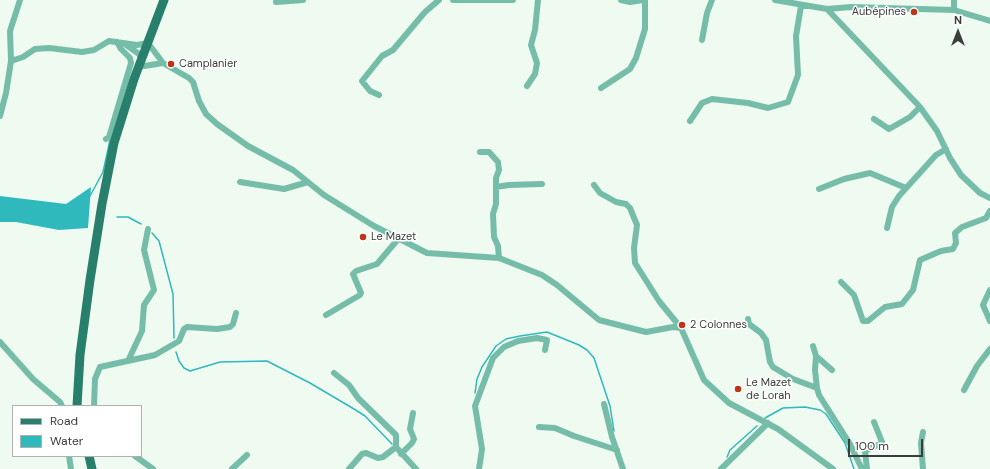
<!DOCTYPE html>
<html>
<head>
<meta charset="utf-8">
<style>
  body { margin:0 }
  #map { position:relative; width:990px; height:469px; overflow:hidden; background:#effbf1; font-family:"DM Sans",sans-serif }
  canvas { display:block }
  .legend { position:absolute; left:12px; top:405px; width:130px; height:52px; box-sizing:border-box; background:#fff; border:1px solid #b0b2b0; margin:0; padding:5px 7px; list-style:none; font-size:12px; color:#393e3a }
  .legend li { display:flex; align-items:center; gap:8px; height:20px }
  .legend b { width:20px; border:1px solid #b0b2b0 }
  .north { position:absolute; left:938px; top:12px; width:40px; height:40px; -webkit-text-stroke:3px #fff; paint-order:stroke; rotate:0deg; font-size:11px; font-weight:700; line-height:16px; text-align:center; color:#393e3a }
  .north::after { content:''; display:block; margin:auto; width:14px; height:18px; background:#393e3a; clip-path:polygon(50% 0,100% 100%,50% 72%,0 100%) }
  .scale { position:absolute; left:848px; top:439px; width:75px; height:18px; box-sizing:border-box; border:2px solid #393e3a; border-top:0; padding-left:5px; font-size:12px; line-height:14px; white-space:nowrap; color:#393e3a; -webkit-text-stroke:3px #fff; paint-order:stroke }
</style>
</head>
<body>
<div id="map">
<canvas width="990" height="469"></canvas>
<ul class="legend">
<li><b style="height:5px;background:#287f6b"></b>Road</li>
<li><b style="height:11px;background:#2fb9bd"></b>Water</li>
</ul>
<div class="north">N</div>
<div class="scale">100 m</div>
</div>
<script>
const g = document.querySelector('canvas').getContext('2d');
g.lineJoin = 'round';
function paint(path, color) {
  g.fillStyle = color;
  g.fill(path, 'evenodd');
}
function shape(rows) {
  const path = new Path2D();
  for (const r of rows) {
    path.moveTo(r[0], r[1]);
    for (let i = 2; i < r.length; i += 2) path.lineTo(r[i], r[i + 1]);
  }
  return path;
}
function strokePath(path, color, width, dash) {
  g.strokeStyle = color;
  g.lineWidth = width;
  g.lineCap = dash ? 'butt' : 'round';
  g.setLineDash(dash || []);
  g.stroke(path);
}
function drawText(font, color, halo, rows, align = 'center') {
  g.font = font + ' "DM Sans",sans-serif';
  g.lineWidth = 3;
  g.setLineDash([]);
  g.textBaseline = 'middle';
  g.strokeStyle = halo;
  g.fillStyle = color;
  for (const [text, x, y, turn = 0] of rows) {
    g.save();
    g.translate(x, y);
    g.rotate((+turn || 0) * Math.PI / 180);
    g.textAlign = isNaN(turn) ? turn : align;
    if (halo) g.strokeText(text, 0, 0);
    g.fillText(text, 0, 0);
    g.restore();
  }
}
const water = shape([
  [91,187,88,228,59,230,16,222,0,222,0,196,66,204]
]);
const stream = shape([
  [90,196,103,172,110,140],
  [117,217,128,217,141,224],
  [152,233,159,241,173,294,174,338],
  [176,352,179,361,184,368,190,371,220,362,267,361,310,383,354,409,365,416,392,444],
  [475,393,477,379,482,367,496,346,506,339,520,336,547,332,579,345,587,350,594,358,610,406,614,431],
  [765,418,783,408,805,407,820,410,826,414,845,443,854,469],
  [727,457,730,450,757,426]
]);
const minor = shape([
  [453,0,513,0],
  [621,0,630,2,643,0],
  [775,0,827,9,851,7,954,10,990,21],
  [954,0,954,10],
  [276,2,303,0],
  [827,9,920,107,937,131,950,158,961,175,980,193,990,198],
  [702,40,707,13,712,0],
  [125,44,139,54,142,60],
  [151,47,163,63,189,78,193,82,199,101,206,114,217,124,248,146,293,170,324,195,374,226,427,253,499,258,542,275,557,285,599,320,646,332,673,327,681,328,704,380,729,403,778,429,833,469],
  [11,61,23,57,35,49,49,48,82,52,94,50,109,41,137,45,148,43],
  [144,66,163,63],
  [527,86,535,74,537,63,531,45,535,30,538,0],
  [601,88,630,69,636,58,645,29,645,0],
  [379,95,370,91,362,81,382,56,393,50,425,12,439,0],
  [0,116,6,93,11,61,10,31,20,0],
  [874,119,889,129,910,117,920,107],
  [690,121,702,103,712,99,748,103,768,108,788,102,798,75,796,36,801,6],
  [106,139,109,137,131,63,130,58,121,49,117,42],
  [480,152,489,152,498,162,499,170,496,178,496,204,493,214,494,237,498,246,499,258],
  [240,182,284,189,308,182],
  [594,185,600,193,616,202,626,204,630,208,637,225,634,248,635,263,659,301,681,328],
  [496,187,509,185,542,184],
  [819,189,844,179,870,173,906,188],
  [887,228,892,207,899,196,936,155,946,149],
  [841,282,854,295,863,321,868,321,885,307,902,304,913,290,920,260,941,251,953,249,956,243,955,233,962,227,986,218,990,211],
  [990,290,983,305,990,321],
  [326,315,360,295,361,293,353,274,356,271,377,264,399,238],
  [748,319,749,324,761,333,766,340,770,362,773,367,793,379,817,388],
  [0,342,33,379,60,402,62,406],
  [813,346,816,356,815,370,817,388,819,395,850,444,862,469],
  [816,356,832,370],
  [128,361,142,331,144,305,154,290,144,250,148,229],
  [334,373,349,385,358,398,396,435,396,447],
  [964,390,977,366,990,349],
  [604,404,612,437,623,469],
  [94,406,95,379,100,367,155,355,179,341,184,329,187,327,217,329,230,327,233,324,236,313],
  [539,427,555,428,574,436,617,450],
  [401,454,412,443,414,439,410,429,413,413],
  [69,456,71,469],
  [135,456,153,469],
  [232,469,247,455],
  [349,469,362,454,366,453,378,458,383,457,396,447,416,469],
  [479,469,482,449,475,406,493,358,504,347,518,341,537,338,547,340,545,350],
  [721,469,768,423],
  [867,469,865,451,880,444,882,442,874,422],
  [923,469,921,443,923,432]
]);
const primary = shape([
  [77,406,80,355,90,280,102,204,114,143,134,79,164,0],
  [89,456,92,469]
]);
const markers = [
  [914,12,4,"#c03518"],
  [171,64,4,"#c03518"],
  [363,237,4,"#c03518"],
  [682,325,4,"#c03518"],
  [738,389,4,"#c03518"]
];
const poiNames = [
  ["Aubépines",906,12,"right"],
  ["Camplanier",179,64],
  ["Le Mazet",371,237],
  ["2 Colonnes",690,325],
  ["Le Mazet",746,383],
  ["de Lorah",746,396]
];
paint(water, '#2fb9bd');
strokePath(stream, '#2fb9bd', 1.5);
strokePath(minor, '#76bda9', 6);
strokePath(primary, '#287f6b', 9);
for (const [x, y, r, color] of markers) {
  const dot = new Path2D();
  dot.arc(x, y, r, 0, 2 * Math.PI);
  g.fillStyle = color;
  g.fill(dot);
  strokePath(dot, '#fff', 1.5);
}
drawText('11px', '#393e3a', '#fff', poiNames, 'left');
</script>
</body>
</html>
